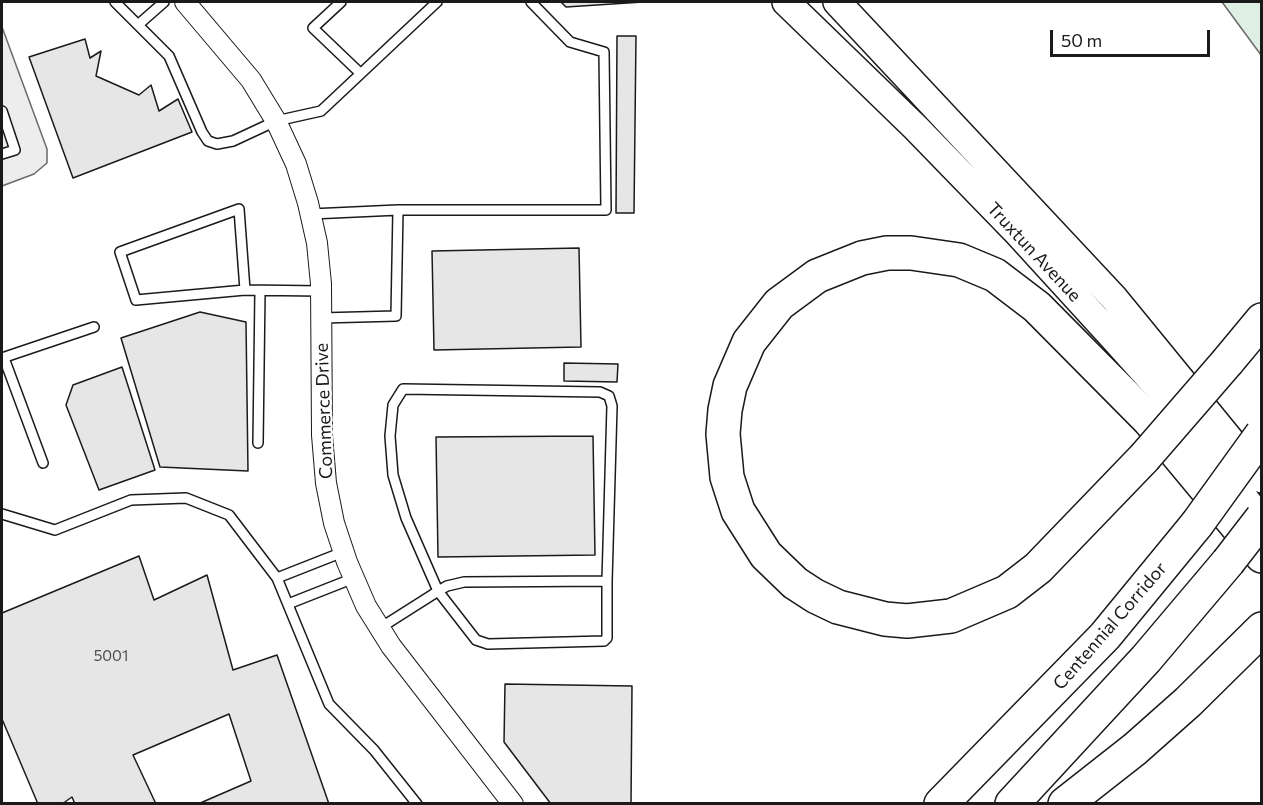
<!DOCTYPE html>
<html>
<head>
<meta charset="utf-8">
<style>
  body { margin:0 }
  #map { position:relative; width:1263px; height:805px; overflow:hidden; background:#fff; font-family:Commissioner,sans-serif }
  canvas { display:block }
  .frame { position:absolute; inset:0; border:3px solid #1a1a1a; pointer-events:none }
  .scale { position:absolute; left:1050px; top:30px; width:160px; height:27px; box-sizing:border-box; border:3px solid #1a1a1a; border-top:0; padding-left:8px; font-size:18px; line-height:21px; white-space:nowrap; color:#1a1a1a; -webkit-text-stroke:4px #fff; paint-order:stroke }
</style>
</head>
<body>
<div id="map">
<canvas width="1263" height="805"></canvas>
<div class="frame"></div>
<div class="scale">50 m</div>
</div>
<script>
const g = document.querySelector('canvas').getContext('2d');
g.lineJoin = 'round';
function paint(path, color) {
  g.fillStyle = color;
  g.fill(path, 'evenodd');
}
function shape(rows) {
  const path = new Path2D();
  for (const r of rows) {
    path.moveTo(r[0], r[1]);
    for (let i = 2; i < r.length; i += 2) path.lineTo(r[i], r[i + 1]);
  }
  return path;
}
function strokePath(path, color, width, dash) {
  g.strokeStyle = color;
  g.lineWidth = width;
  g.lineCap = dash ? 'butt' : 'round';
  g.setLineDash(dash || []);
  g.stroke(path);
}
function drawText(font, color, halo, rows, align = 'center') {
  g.font = font + ' Commissioner,sans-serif';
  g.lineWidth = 4.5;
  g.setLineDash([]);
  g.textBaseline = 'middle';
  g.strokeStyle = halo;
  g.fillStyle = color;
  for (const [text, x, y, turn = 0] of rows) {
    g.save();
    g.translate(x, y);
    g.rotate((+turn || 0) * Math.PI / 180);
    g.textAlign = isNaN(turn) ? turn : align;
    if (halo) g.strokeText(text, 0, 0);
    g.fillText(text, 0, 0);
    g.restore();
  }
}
const green = shape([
  [1222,2,1261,2,1261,55,1222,2]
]);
const parking = shape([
  [2,27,47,149,47,163,34,174,2,186,2,27]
]);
const building = shape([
  [561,2,643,2,566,7,561,2],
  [617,36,636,36,634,213,616,213,617,36],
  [85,39,90,58,101,51,96,76,139,95,151,85,159,111,178,99,192,132,73,178,29,57,85,39],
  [579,248,581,347,434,350,432,251,579,248],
  [200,312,246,322,248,471,160,467,121,338,200,312],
  [564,363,618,364,617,382,564,381,564,363],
  [122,367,155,470,99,490,66,405,73,385,122,367],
  [593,436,595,555,438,557,436,437,593,436],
  [139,556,154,600,207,575,233,670,277,655,329,804,198,804,251,781,229,714,133,755,156,804,75,804,72,797,62,804,38,804,2,719,2,613,139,556],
  [505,684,632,686,631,804,551,804,504,742,505,684]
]);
const lane = shape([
  [115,2,169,56,202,132,208,141,217,144,233,141,276,121,321,111,437,2],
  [341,2,313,28,360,73],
  [139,24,164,2],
  [2,111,15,150,2,154],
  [398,210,606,210,604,52,570,42,531,2],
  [311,214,398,210,396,316,321,318],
  [245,290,136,300,120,252,239,209,245,290,321,291],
  [2,358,94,327],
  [4,358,43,463],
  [258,443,260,291],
  [2,514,55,530,131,500,186,498,229,515,277,578,343,552],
  [277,578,329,704,374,750,417,804],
  [288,604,354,578],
  [380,628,432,595,438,591,447,586,464,582,607,581,612,406,609,396,600,392,403,389,393,405,390,436,393,475,406,518,438,591,476,640,488,644,604,641,607,638,607,581]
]);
const street = shape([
  [185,2,251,80,276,121,296,164,308,203,317,243,321,284,322,435,326,483,334,523,347,562,366,606,391,646,513,804]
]);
const secondary = shape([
  [786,2,916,128,1015,230,1110,334,1164,394,1262,521],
  [837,2,1114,298,1262,479]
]);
const highway = shape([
  [1228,361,1262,320],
  [1144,458,1038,568,1007,592,951,616,907,621,885,619,838,607,815,596,795,583,766,555,738,511,727,477,723,434,725,410,730,386,749,342,779,304,817,276,862,258,887,253,911,253,959,260,995,275,1037,307,1149,420,1262,556],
  [941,804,1105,636,1197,524],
  [1012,804,1146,659,1228,562],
  [1065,804,1135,749,1188,702,1262,629]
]);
const highwayBridge = shape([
  [1144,458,1228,361],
  [1197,524,1262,434],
  [1228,562,1262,518]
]);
const numberNames = [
  ["5001",111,656]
];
const streetNames = [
  ["Truxtun Avenue",1034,252,47],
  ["Commerce Drive",324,411,-92],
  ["Centennial Corridor",1110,626,-49]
];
paint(green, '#e0efe3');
strokePath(green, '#6a6a6a', 1.5);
paint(parking, '#ededed');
strokePath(parking, '#6a6a6a', 1.5);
paint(building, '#e6e6e6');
strokePath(building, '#1a1a1a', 1.5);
strokePath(lane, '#1a1a1a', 12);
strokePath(street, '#1a1a1a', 22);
strokePath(secondary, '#1a1a1a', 30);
strokePath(highway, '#1a1a1a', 36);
strokePath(lane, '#fff', 9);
strokePath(street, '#fff', 20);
strokePath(secondary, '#fff', 27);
strokePath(highway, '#fff', 33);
strokePath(highwayBridge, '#1a1a1a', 36, []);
strokePath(highwayBridge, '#fff', 33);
drawText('15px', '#4d4d4d', null, numberNames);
drawText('18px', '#1a1a1a', '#fff', streetNames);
</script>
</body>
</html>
